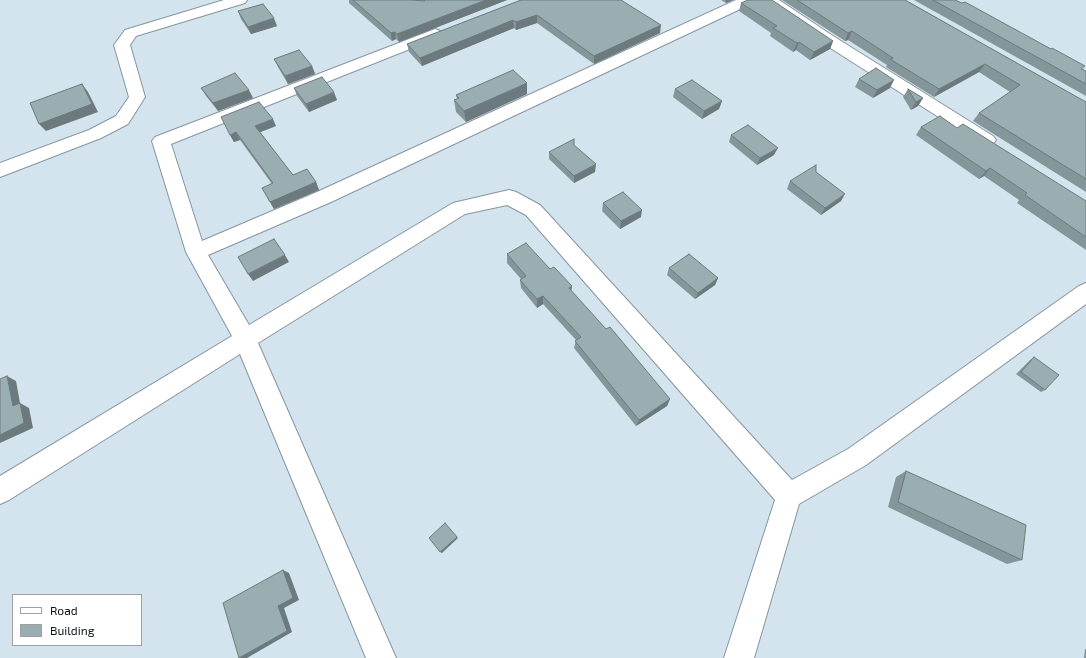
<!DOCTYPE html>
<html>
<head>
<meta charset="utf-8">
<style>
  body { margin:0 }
  #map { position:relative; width:1086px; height:658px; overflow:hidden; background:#d3e4ee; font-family:"Exo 2",sans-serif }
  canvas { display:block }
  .legend { position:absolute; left:12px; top:594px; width:130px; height:52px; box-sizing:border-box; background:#fff; border:1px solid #9ea0a1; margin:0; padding:5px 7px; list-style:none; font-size:12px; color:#0c1215 }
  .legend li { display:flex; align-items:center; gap:8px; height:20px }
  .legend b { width:20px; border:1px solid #9ea0a1 }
</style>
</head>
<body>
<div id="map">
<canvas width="1086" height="658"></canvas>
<ul class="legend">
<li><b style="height:5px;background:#fff"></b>Road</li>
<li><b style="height:11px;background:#9aaeb2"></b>Building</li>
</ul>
</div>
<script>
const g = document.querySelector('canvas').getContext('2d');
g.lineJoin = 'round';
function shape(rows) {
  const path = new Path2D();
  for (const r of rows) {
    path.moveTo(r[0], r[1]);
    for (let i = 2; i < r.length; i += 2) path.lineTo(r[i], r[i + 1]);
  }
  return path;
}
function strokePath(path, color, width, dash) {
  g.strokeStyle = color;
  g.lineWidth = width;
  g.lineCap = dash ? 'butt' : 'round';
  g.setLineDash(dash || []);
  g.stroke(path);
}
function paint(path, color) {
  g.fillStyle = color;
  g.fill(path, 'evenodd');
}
const street = shape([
  [224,0,247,0,245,3,136,36,130,45,145,97,128,124,101,138,0,177,0,163,89,130,116,116,129,97,114,45,125,30,224,0],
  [736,0,755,0,753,3,331,202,208,255,249,325,453,203,509,190,516,192,540,205,792,480,848,449,1079,286,1086,283,1086,304,866,465,799,504,754,658,724,658,775,500,526,215,507,205,465,214,258,343,396,658,366,658,240,354,9,500,0,504,0,476,232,336,186,252,152,141,155,137,430,31,435,29,440,31,443,34,440,37,171,144,202,241,317,192,736,0],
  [762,0,779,0,833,36,993,136,996,140,993,144,987,146,981,144,821,42,764,3,762,0]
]);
const wall = shape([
  [349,0,411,0,420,1,420,0,507,0,399,42,396,39,392,41,349,3],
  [521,0,660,33,594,64,537,23,516,30,514,28,422,66,409,52,407,44],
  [721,0,733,0,726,3],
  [782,0,905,0,1086,102,1086,192,973,121,979,113,1010,92,979,72,934,97,886,67,887,65,848,40,845,41],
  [914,0,955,0,1082,69,1086,71,1086,96],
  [741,3,833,41,830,49,810,60,796,50,793,52,770,36,771,33,739,11],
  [238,11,277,26,251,34,241,19],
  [274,59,312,66,315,74,288,84,278,67],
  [859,79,890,88,873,98,855,87],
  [201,88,253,98,218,111,206,96],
  [294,88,337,100,309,112,297,96],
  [675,89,722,101,719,109,702,119,673,97],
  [908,89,923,98,918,106,911,110,903,97],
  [527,94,466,122,456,112,454,100,457,99,456,95],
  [276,126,260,132,293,175,316,182,319,190,274,209,262,188,272,184,240,140,234,142,230,135],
  [921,127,957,128,1086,201,1086,250,1017,203,1019,200,984,176,979,179,916,135],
  [731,135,774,155,757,165,729,142],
  [549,152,595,172,574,183,549,159],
  [816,172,841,201,821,215,787,189,790,181],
  [603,203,641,217,620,229,602,211],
  [507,254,550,269,572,292,670,399,667,406,636,426,574,348,576,340,543,304,537,308,521,288,520,280,521,279,507,263],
  [669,268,718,278,715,285,695,299,667,275],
  [1034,357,1045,390,1041,392,1016,374,1030,360],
  [906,471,1022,560,1007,564,888,507,896,477],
  [1085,649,1086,649,1086,658,1084,658]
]);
const shadedWall = shape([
  [486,0,507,0,399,42,397,34],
  [726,0,733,0,726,3],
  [537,15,537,23,516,30,516,22],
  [274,18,277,26,251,34,248,27],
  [513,20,514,28,422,66,420,58],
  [661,25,660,33,594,64,594,56],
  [852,31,848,40,845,41,848,33],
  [395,32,396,39,392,41,391,33],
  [833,41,830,49,810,60,814,52],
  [799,42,796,50,793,52,797,43],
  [985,64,979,72,934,97,939,89],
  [312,66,315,74,288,84,285,76],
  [894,80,890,88,873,98,877,90],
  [527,83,527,94,466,122,464,111],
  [82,84,88,92,98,112,46,131,39,124],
  [249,90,253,98,218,111,213,103],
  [334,92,337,100,309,112,306,104],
  [923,98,918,106,911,110,916,102],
  [722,101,719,109,702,119,704,111],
  [273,119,276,126,258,133,255,126],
  [236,132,240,140,234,142,230,135],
  [778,148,774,155,757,165,760,158],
  [596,164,595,172,574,183,574,176],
  [990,168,984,176,979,179,986,171],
  [316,182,319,190,274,209,270,202],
  [845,194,841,201,821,215,825,208],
  [642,210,641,217,620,229,621,221],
  [285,255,289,262,253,281,248,274],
  [718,278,715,285,695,299,698,293],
  [572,286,571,295,569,288],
  [543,296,543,304,537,308,537,299],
  [7,376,16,381,20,403,29,408,33,428,0,443,0,435,13,406],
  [670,399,667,406,636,426,639,420],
  [457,537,458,538,442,553,440,552],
  [283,570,289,573,299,600,284,608,292,632,247,658,239,658,278,606]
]);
const building = shape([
  [353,0,411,0,425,1,424,0,486,0,397,34,395,32,391,33,353,0],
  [521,0,621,0,661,25,594,56,537,15,516,22,513,20,420,58,407,44,521,0],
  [748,0,772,0,833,41,814,52,799,42,797,43,773,28,777,26,741,3,748,0],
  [797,0,905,0,1086,102,1086,179,979,113,1020,85,985,64,939,89,890,59,893,58,852,31,848,33,797,0],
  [933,0,955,0,962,3,965,2,1051,49,1052,48,1085,66,1081,69,1086,71,1086,84,933,0],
  [263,4,274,18,248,27,238,11,263,4],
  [299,50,312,66,285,76,274,59,299,50],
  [876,68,894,80,877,90,859,79,876,68],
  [513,70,527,83,464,111,454,100,459,98,456,95,513,70],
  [235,73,249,90,213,103,201,88,235,73],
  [322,77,334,92,306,104,294,88,322,77],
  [692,80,722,101,704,111,675,89,692,80],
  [82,84,92,104,39,124,30,103,82,84],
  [908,89,923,98,916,102,908,89],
  [259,102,273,119,255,126,293,175,307,169,316,182,270,202,262,188,273,183,236,132,230,135,221,117,259,102],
  [940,116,957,128,963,124,1086,201,1086,237,1025,195,1027,193,990,168,986,171,921,127,940,116],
  [748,125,778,148,760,158,731,135,748,125],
  [574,139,574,145,596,164,574,176,549,152,574,139],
  [816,165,816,172,845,194,825,208,790,181,816,165],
  [623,192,642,210,621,221,603,203,623,192],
  [274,239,285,255,248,274,238,257,274,239],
  [526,243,550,269,554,267,572,286,569,288,606,329,610,327,670,399,639,420,575,341,581,337,543,296,537,299,520,280,526,276,507,254,526,243],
  [689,254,718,278,698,293,669,268,689,254],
  [1034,357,1059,375,1045,390,1021,372,1034,357],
  [7,376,13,406,20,403,24,423,0,435,0,379,7,376],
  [906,471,1026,525,1022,560,898,502,906,471],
  [445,523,457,537,440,552,429,538,445,523],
  [283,570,293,598,278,606,287,631,239,658,223,603,283,570]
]);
strokePath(street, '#86959f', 2);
paint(street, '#fff');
paint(wall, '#849699');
paint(shadedWall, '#6c7a7d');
paint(building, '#9aaeb2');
strokePath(building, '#6c7a7d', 1);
</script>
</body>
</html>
